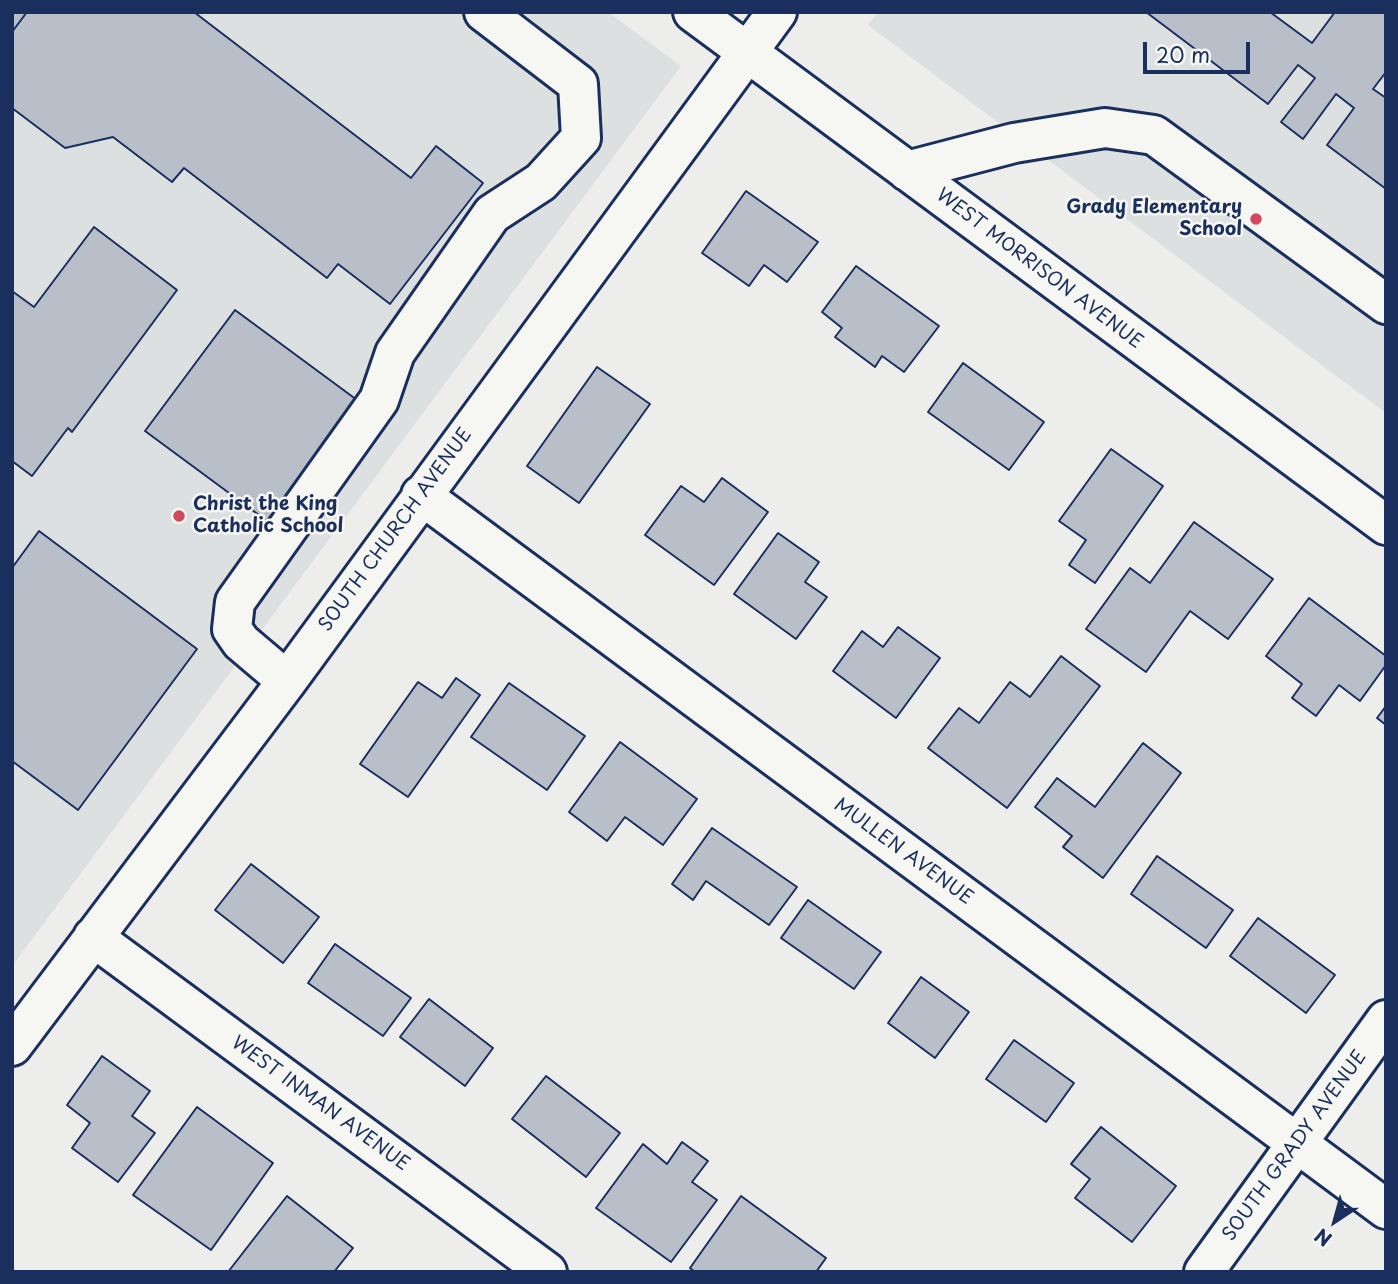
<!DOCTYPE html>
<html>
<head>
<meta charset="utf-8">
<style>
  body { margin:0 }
  #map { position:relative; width:1398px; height:1284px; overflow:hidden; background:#edeeec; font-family:"Playpen Sans",sans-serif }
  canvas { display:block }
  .frame { position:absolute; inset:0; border:14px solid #1b2f5e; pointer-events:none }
  .north { position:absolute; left:1300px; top:1186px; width:70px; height:70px; -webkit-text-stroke:5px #f6f6f2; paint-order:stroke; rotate:216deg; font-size:19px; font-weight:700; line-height:28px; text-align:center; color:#1b2f5e }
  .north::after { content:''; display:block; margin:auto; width:24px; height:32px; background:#1b2f5e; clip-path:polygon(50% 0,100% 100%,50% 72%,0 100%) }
  .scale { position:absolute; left:1143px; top:42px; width:107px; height:32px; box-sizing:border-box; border:4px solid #1b2f5e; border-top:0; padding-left:9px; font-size:21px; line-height:24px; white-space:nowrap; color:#1b2f5e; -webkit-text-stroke:5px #f6f6f2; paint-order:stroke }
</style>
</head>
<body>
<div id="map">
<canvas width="1398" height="1284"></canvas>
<div class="frame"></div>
<div class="north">N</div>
<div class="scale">20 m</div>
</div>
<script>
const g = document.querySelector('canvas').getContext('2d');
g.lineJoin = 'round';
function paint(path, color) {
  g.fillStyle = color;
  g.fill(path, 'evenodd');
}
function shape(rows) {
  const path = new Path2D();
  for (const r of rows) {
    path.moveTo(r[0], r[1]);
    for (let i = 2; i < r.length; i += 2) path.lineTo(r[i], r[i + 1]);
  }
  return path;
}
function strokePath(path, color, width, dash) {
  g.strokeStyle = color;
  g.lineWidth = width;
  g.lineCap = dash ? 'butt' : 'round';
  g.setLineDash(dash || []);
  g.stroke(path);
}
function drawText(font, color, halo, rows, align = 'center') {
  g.font = font + ' "Playpen Sans",sans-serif';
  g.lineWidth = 5;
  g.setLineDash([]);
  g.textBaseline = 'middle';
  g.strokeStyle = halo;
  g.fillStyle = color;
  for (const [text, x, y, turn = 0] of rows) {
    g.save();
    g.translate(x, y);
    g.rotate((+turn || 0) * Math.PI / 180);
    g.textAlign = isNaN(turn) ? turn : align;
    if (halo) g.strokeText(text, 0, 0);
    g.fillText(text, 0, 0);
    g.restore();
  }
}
const built = shape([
  [12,12,608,12,681,66,12,966],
  [878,12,1386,12,1386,413,868,25]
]);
const building = shape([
  [12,12,27,12,12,32,12,12],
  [27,12,194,12,411,178,436,146,483,183,390,304,338,264,327,278,184,168,172,182,113,137,65,148,12,108,12,32,27,12],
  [1146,12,1270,12,1312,43,1335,12,1386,12,1386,72,1373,89,1386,98,1386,189,1327,145,1354,108,1336,94,1303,139,1281,122,1315,78,1298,65,1268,104,1146,12],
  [746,191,818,242,787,282,764,265,749,286,702,253,746,191],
  [94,227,177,290,72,432,68,428,32,476,12,461,12,291,34,307,94,227],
  [856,266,939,326,904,372,882,356,875,367,835,337,842,328,822,312,856,266],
  [235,310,357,400,267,521,145,431,235,310],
  [963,363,1044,422,1009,470,928,412,963,363],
  [597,367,650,404,579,503,527,466,597,367],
  [1111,449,1163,486,1095,583,1069,565,1086,540,1059,521,1111,449],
  [722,478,768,512,714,585,645,535,681,486,704,502,722,478],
  [1194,522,1273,579,1228,639,1190,611,1146,672,1086,629,1130,568,1150,583,1194,522],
  [39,531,197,649,78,810,12,761,12,568,39,531],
  [778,533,819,562,805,582,827,597,796,639,734,594,778,533],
  [1309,598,1386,656,1386,665,1360,701,1339,685,1316,716,1292,698,1302,684,1266,656,1309,598],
  [898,627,940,658,896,718,833,671,862,631,883,647,898,627],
  [1061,656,1100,686,1007,808,928,748,959,708,979,723,1010,682,1030,697,1061,656],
  [456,678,480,695,408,797,360,764,418,682,442,698,456,678],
  [509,683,585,736,547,790,471,737,509,683],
  [1386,706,1386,725,1377,718,1386,706],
  [620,742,697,799,663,845,625,817,607,841,569,812,620,742],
  [1143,743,1181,773,1103,878,1063,847,1072,836,1035,807,1057,778,1095,807,1143,743],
  [712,828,797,887,769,925,706,881,693,900,672,884,712,828],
  [1157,856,1233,910,1206,948,1131,894,1157,856],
  [251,864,319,917,283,963,215,910,251,864],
  [808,900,881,952,854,989,781,938,808,900],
  [1258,918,1335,975,1306,1013,1230,956,1258,918],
  [335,944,411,998,383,1036,308,983,335,944],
  [921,977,969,1012,935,1058,888,1023,921,977],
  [429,999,493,1048,465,1086,400,1037,429,999],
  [1014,1040,1074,1083,1046,1122,986,1079,1014,1040],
  [102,1056,150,1091,132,1116,155,1133,118,1182,72,1148,90,1123,67,1105,102,1056],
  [546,1076,620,1133,586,1177,512,1119,546,1076],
  [197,1107,273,1163,211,1250,133,1195,197,1107],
  [1101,1127,1176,1186,1132,1242,1075,1198,1090,1179,1071,1164,1101,1127],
  [682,1142,708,1161,692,1182,717,1200,671,1262,596,1208,643,1144,667,1164,682,1142],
  [287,1196,353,1248,334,1272,228,1272,287,1196],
  [741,1196,826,1258,816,1272,695,1272,690,1268,741,1196]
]);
const minor = shape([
  [693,12,1386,525],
  [907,171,1014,143,1105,128,1154,135,1386,304],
  [421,495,1386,1209],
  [287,681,241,642,232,629,235,602,379,400,395,353,492,214,541,182,581,138,578,84,484,12],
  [93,937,547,1272],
  [12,1046,287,681,777,12],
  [1204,1272,1386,1020]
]);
const markers = [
  [1256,219,7,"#d1495b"],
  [179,516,7,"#d1495b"]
];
const poiNames = [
  ["Grady Elementary",1242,208],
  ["School",1242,230],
  ["Christ the King",193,505,"left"],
  ["Catholic School",193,527,"left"]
];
const streetNames = [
  ["WEST MORRISON AVENUE",1039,269,37],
  ["SOUTH CHURCH AVENUE",396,530,-54],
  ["MULLEN AVENUE",903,852,36],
  ["WEST INMAN AVENUE",320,1104,36],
  ["SOUTH GRADY AVENUE",1295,1146,-54]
];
paint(built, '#dde0e1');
paint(building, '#b9bfc8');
strokePath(building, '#1b2f5e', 2);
strokePath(minor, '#1b2f5e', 44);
strokePath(minor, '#f6f6f2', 38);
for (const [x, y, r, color] of markers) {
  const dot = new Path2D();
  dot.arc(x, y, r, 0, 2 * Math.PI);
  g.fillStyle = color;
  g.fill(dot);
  strokePath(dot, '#f6f6f2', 2.5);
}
drawText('bold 19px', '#1b2f5e', '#f6f6f2', poiNames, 'right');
drawText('19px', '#1b2f5e', '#f6f6f2', streetNames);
</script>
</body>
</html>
